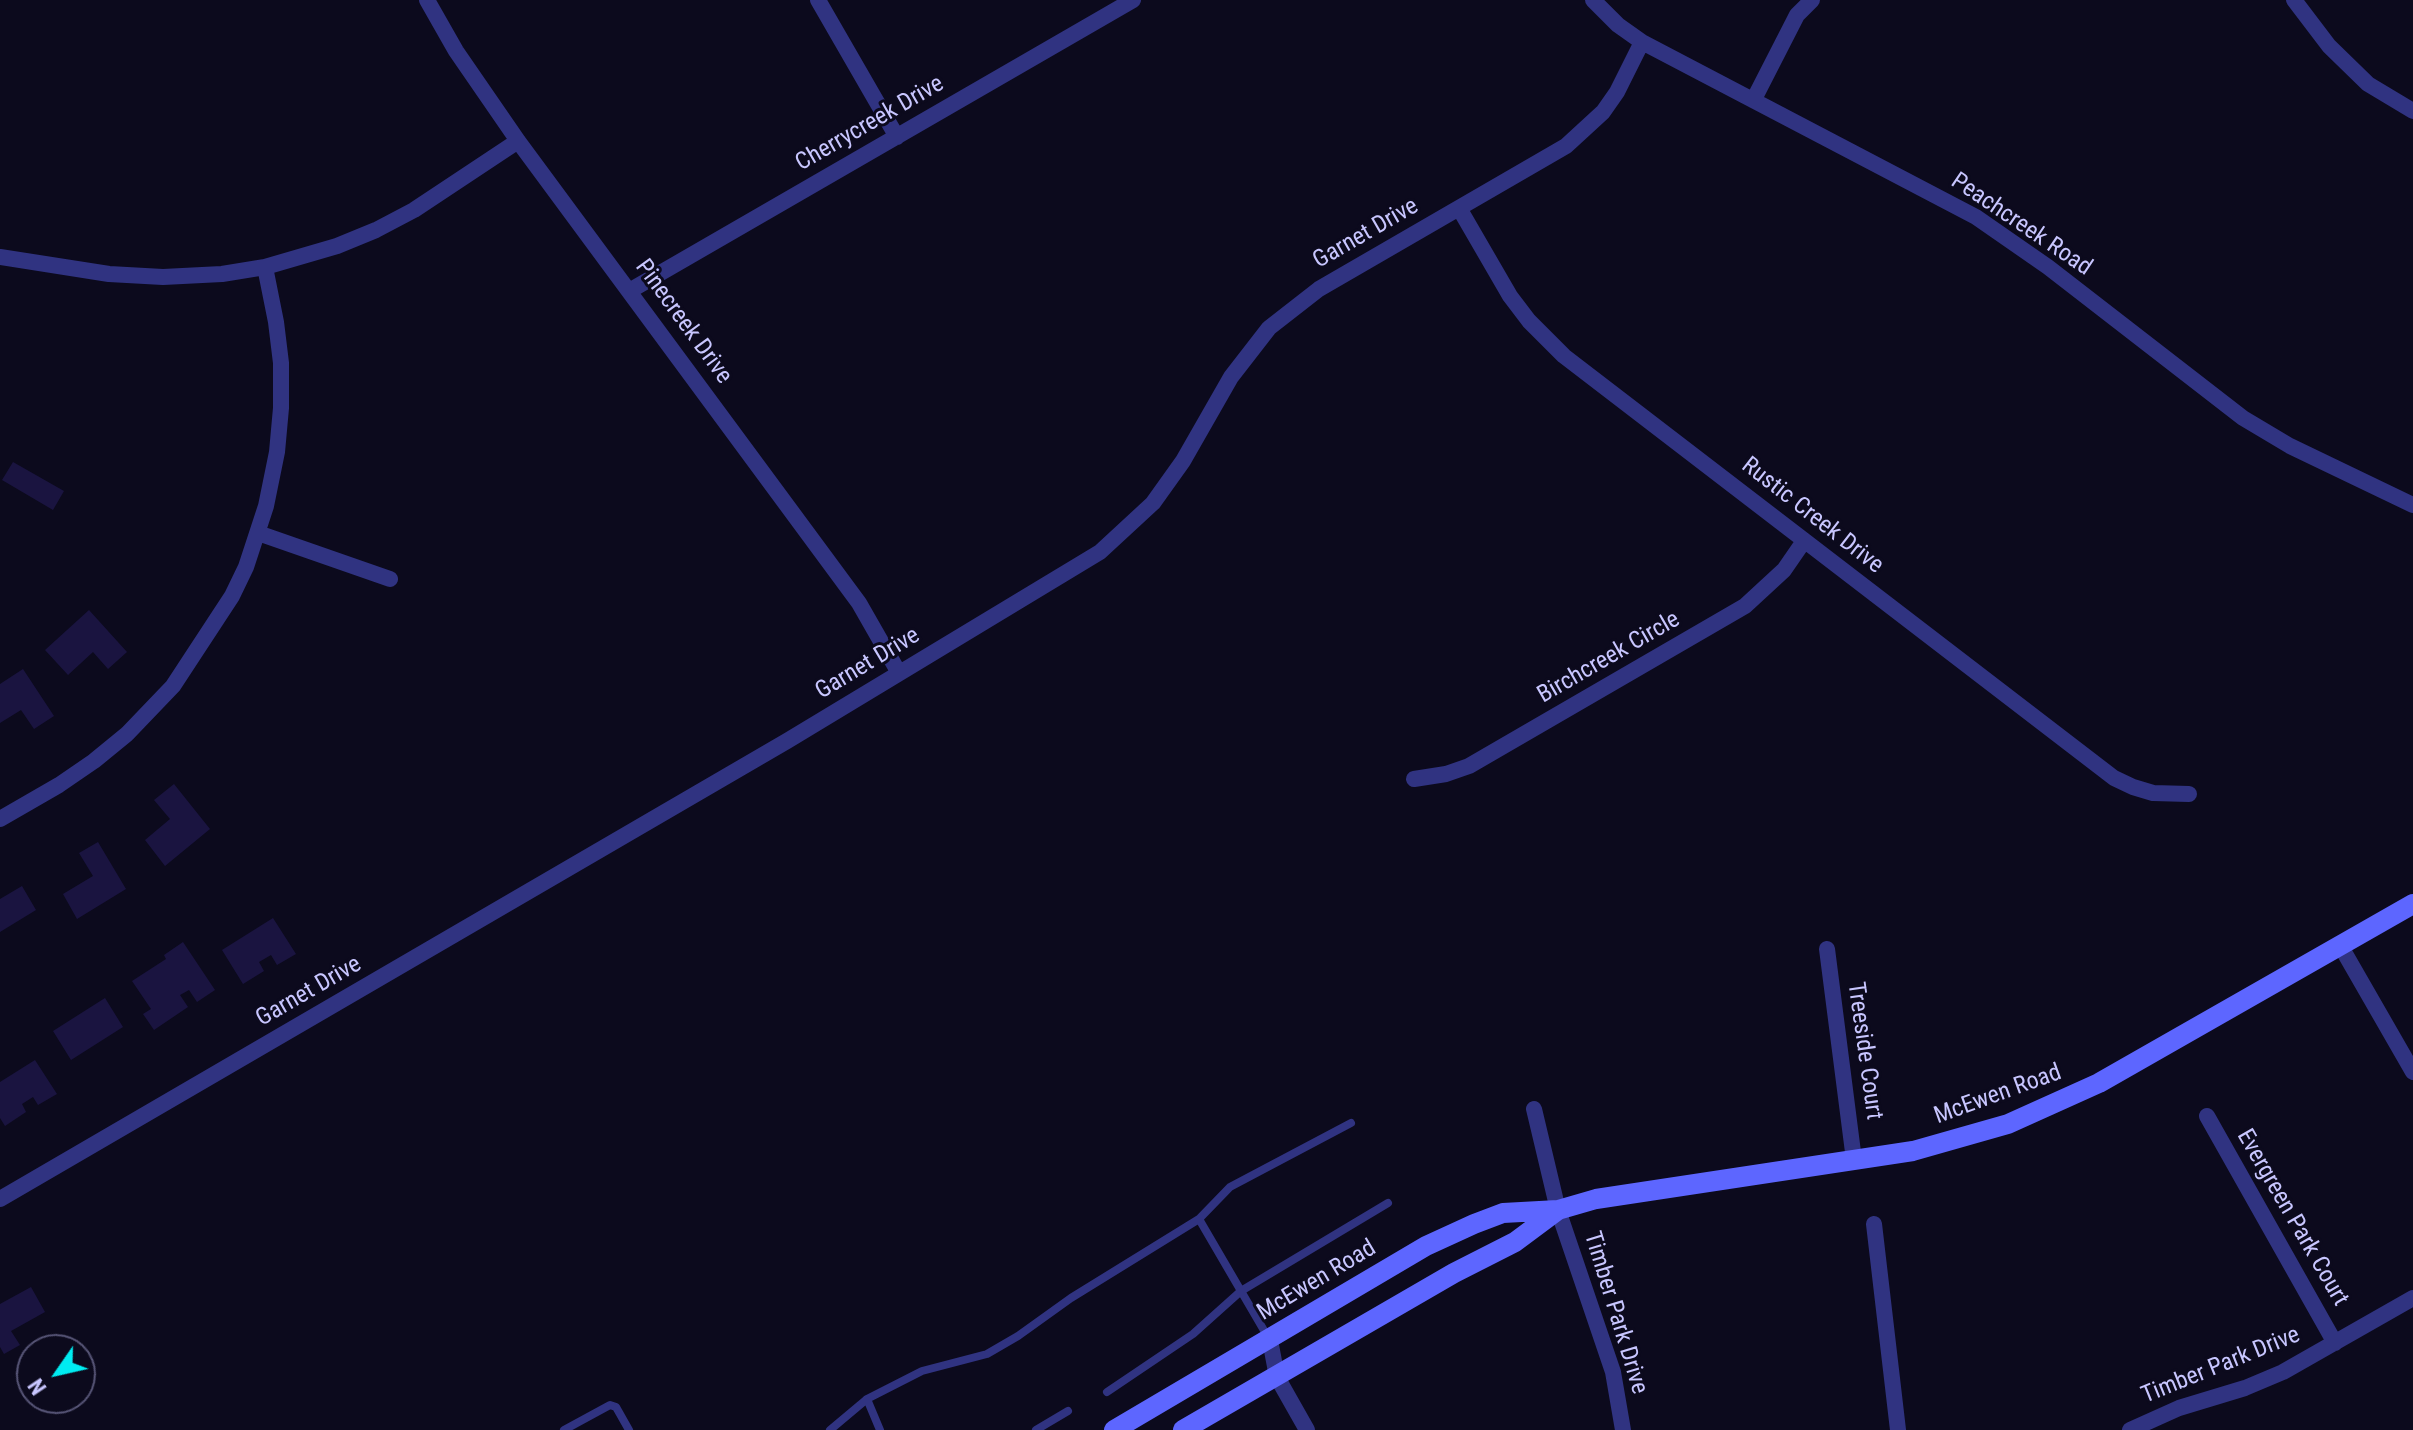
<!DOCTYPE html>
<html>
<head>
<meta charset="utf-8">
<style>
  body { margin:0 }
  #map { position:relative; width:2413px; height:1430px; overflow:hidden; background:#0c0a1d; font-family:"Roboto Condensed",sans-serif }
  canvas { display:block }
  .north { position:absolute; left:16px; top:1334px; width:80px; height:80px; box-sizing:border-box; background:#0c0a1d; border:2px solid #575577; border-radius:50%; rotate:236deg; font-size:22px; font-weight:700; line-height:32px; text-align:center; color:#c8c6ff }
  .north::after { content:''; display:block; margin:auto; width:28px; height:36px; background:#00ecf1; clip-path:polygon(50% 0,100% 100%,50% 72%,0 100%) }
</style>
</head>
<body>
<div id="map">
<canvas width="2413" height="1430"></canvas>
<div class="north">N</div>
</div>
<script>
const g = document.querySelector('canvas').getContext('2d');
g.lineJoin = 'round';
function paint(path, color) {
  g.fillStyle = color;
  g.fill(path, 'evenodd');
}
function shape(rows) {
  const path = new Path2D();
  for (const r of rows) {
    path.moveTo(r[0], r[1]);
    for (let i = 2; i < r.length; i += 2) path.lineTo(r[i], r[i + 1]);
  }
  return path;
}
function strokePath(path, color, width, dash) {
  g.strokeStyle = color;
  g.lineWidth = width;
  g.lineCap = dash ? 'butt' : 'round';
  g.setLineDash(dash || []);
  g.stroke(path);
}
function drawText(font, color, halo, rows, align = 'center') {
  g.font = font + ' "Roboto Condensed",sans-serif';
  g.lineWidth = 6;
  g.setLineDash([]);
  g.textBaseline = 'middle';
  g.strokeStyle = halo;
  g.fillStyle = color;
  for (const [text, x, y, turn = 0] of rows) {
    g.save();
    g.translate(x, y);
    g.rotate((+turn || 0) * Math.PI / 180);
    g.textAlign = isNaN(turn) ? turn : align;
    if (halo) g.strokeText(text, 0, 0);
    g.fillText(text, 0, 0);
    g.restore();
  }
}
const building = shape([
  [13,462,64,491,53,510,2,480],
  [89,610,127,652,108,669,93,652,68,675,45,650],
  [23,669,54,716,34,729,21,710,0,723,0,684],
  [174,784,210,829,165,866,145,840,170,819,154,800],
  [98,842,126,889,77,919,63,894,93,876,79,853],
  [22,886,36,910,0,932,0,899],
  [273,918,296,954,277,965,271,955,259,962,264,971,243,984,222,950],
  [183,942,215,990,197,1002,189,990,180,995,188,1007,154,1030,143,1014,151,1009,132,981,166,959,164,955],
  [105,998,123,1027,71,1060,53,1031],
  [35,1060,57,1094,38,1105,33,1097,22,1104,26,1112,5,1126,0,1118,0,1082],
  [31,1287,45,1312,11,1331,20,1345,4,1354,0,1347,0,1304]
]);
const lane = shape([
  [1199,1219,1269,1339],
  [1107,1392,1193,1334,1241,1291,1388,1203],
  [867,1399,880,1430],
  [564,1430,610,1405,616,1407,629,1430],
  [830,1430,867,1399,922,1371,987,1354,1018,1336,1071,1298,1199,1219,1230,1187,1351,1123],
  [1036,1430,1068,1411]
]);
const street = shape([
  [427,0,456,51,518,141,859,603,899,673],
  [818,0,897,137],
  [1593,0,1618,25,1642,42,1976,217,2048,267,2243,418,2290,446,2413,505],
  [2294,0,2329,46,2368,84,2413,111],
  [1754,99,1797,15,1812,0],
  [1459,208,1510,296,1529,321,1564,356,2114,778,2133,787,2153,793,2189,794],
  [0,257,109,274,163,277,222,274,265,267,337,246,376,230,414,210,518,141],
  [631,290,1133,0],
  [258,533,390,579],
  [1414,779,1446,774,1469,766,1745,606,1784,570,1804,541],
  [0,819,59,785,94,761,127,734,173,686,232,596,246,567,266,506,277,452,281,408,281,363,276,322,265,267],
  [2340,945,2413,1072],
  [1827,949,1854,1160],
  [1534,1109,1558,1210,1613,1372,1623,1430],
  [2207,1116,2335,1343],
  [0,1199,787,741,1100,552,1153,503,1183,461,1231,377,1269,328,1319,289,1566,146,1603,112,1617,92,1642,42],
  [1874,1224,1898,1430],
  [1270,1340,1277,1377,1307,1430],
  [2130,1430,2179,1408,2245,1388,2283,1372,2413,1298]
]);
const secondary = shape([
  [1114,1430,1426,1246,1474,1224,1503,1213,1558,1210,1596,1199,1913,1151,2008,1124,2099,1083,2413,904],
  [1183,1430,1454,1273,1515,1242,1558,1210]
]);
const streetNames = [
  ["Cherrycreek Drive",870,124,-30],
  ["Peachcreek Road",2021,225,34],
  ["Garnet Drive",1366,234,-30],
  ["Pinecreek Drive",683,322,54],
  ["Rustic Creek Drive",1812,516,38],
  ["Birchcreek Circle",1609,658,-30],
  ["Garnet Drive",868,664,-31],
  ["Garnet Drive",309,992,-30],
  ["Treeside Court",1864,1051,82],
  ["McEwen Road",1998,1095,-20],
  ["Evergreen Park Court",2292,1218,60],
  ["McEwen Road",1317,1281,-31],
  ["Timber Park Drive",1615,1313,73],
  ["Timber Park Drive",2221,1366,-22]
];
paint(building, '#1a1440');
strokePath(lane, '#303381', 8);
strokePath(street, '#303381', 16);
strokePath(secondary, '#5d66ff', 20);
drawText('24px', '#c8c6ff', '#0c0a1d', streetNames);
</script>
</body>
</html>
